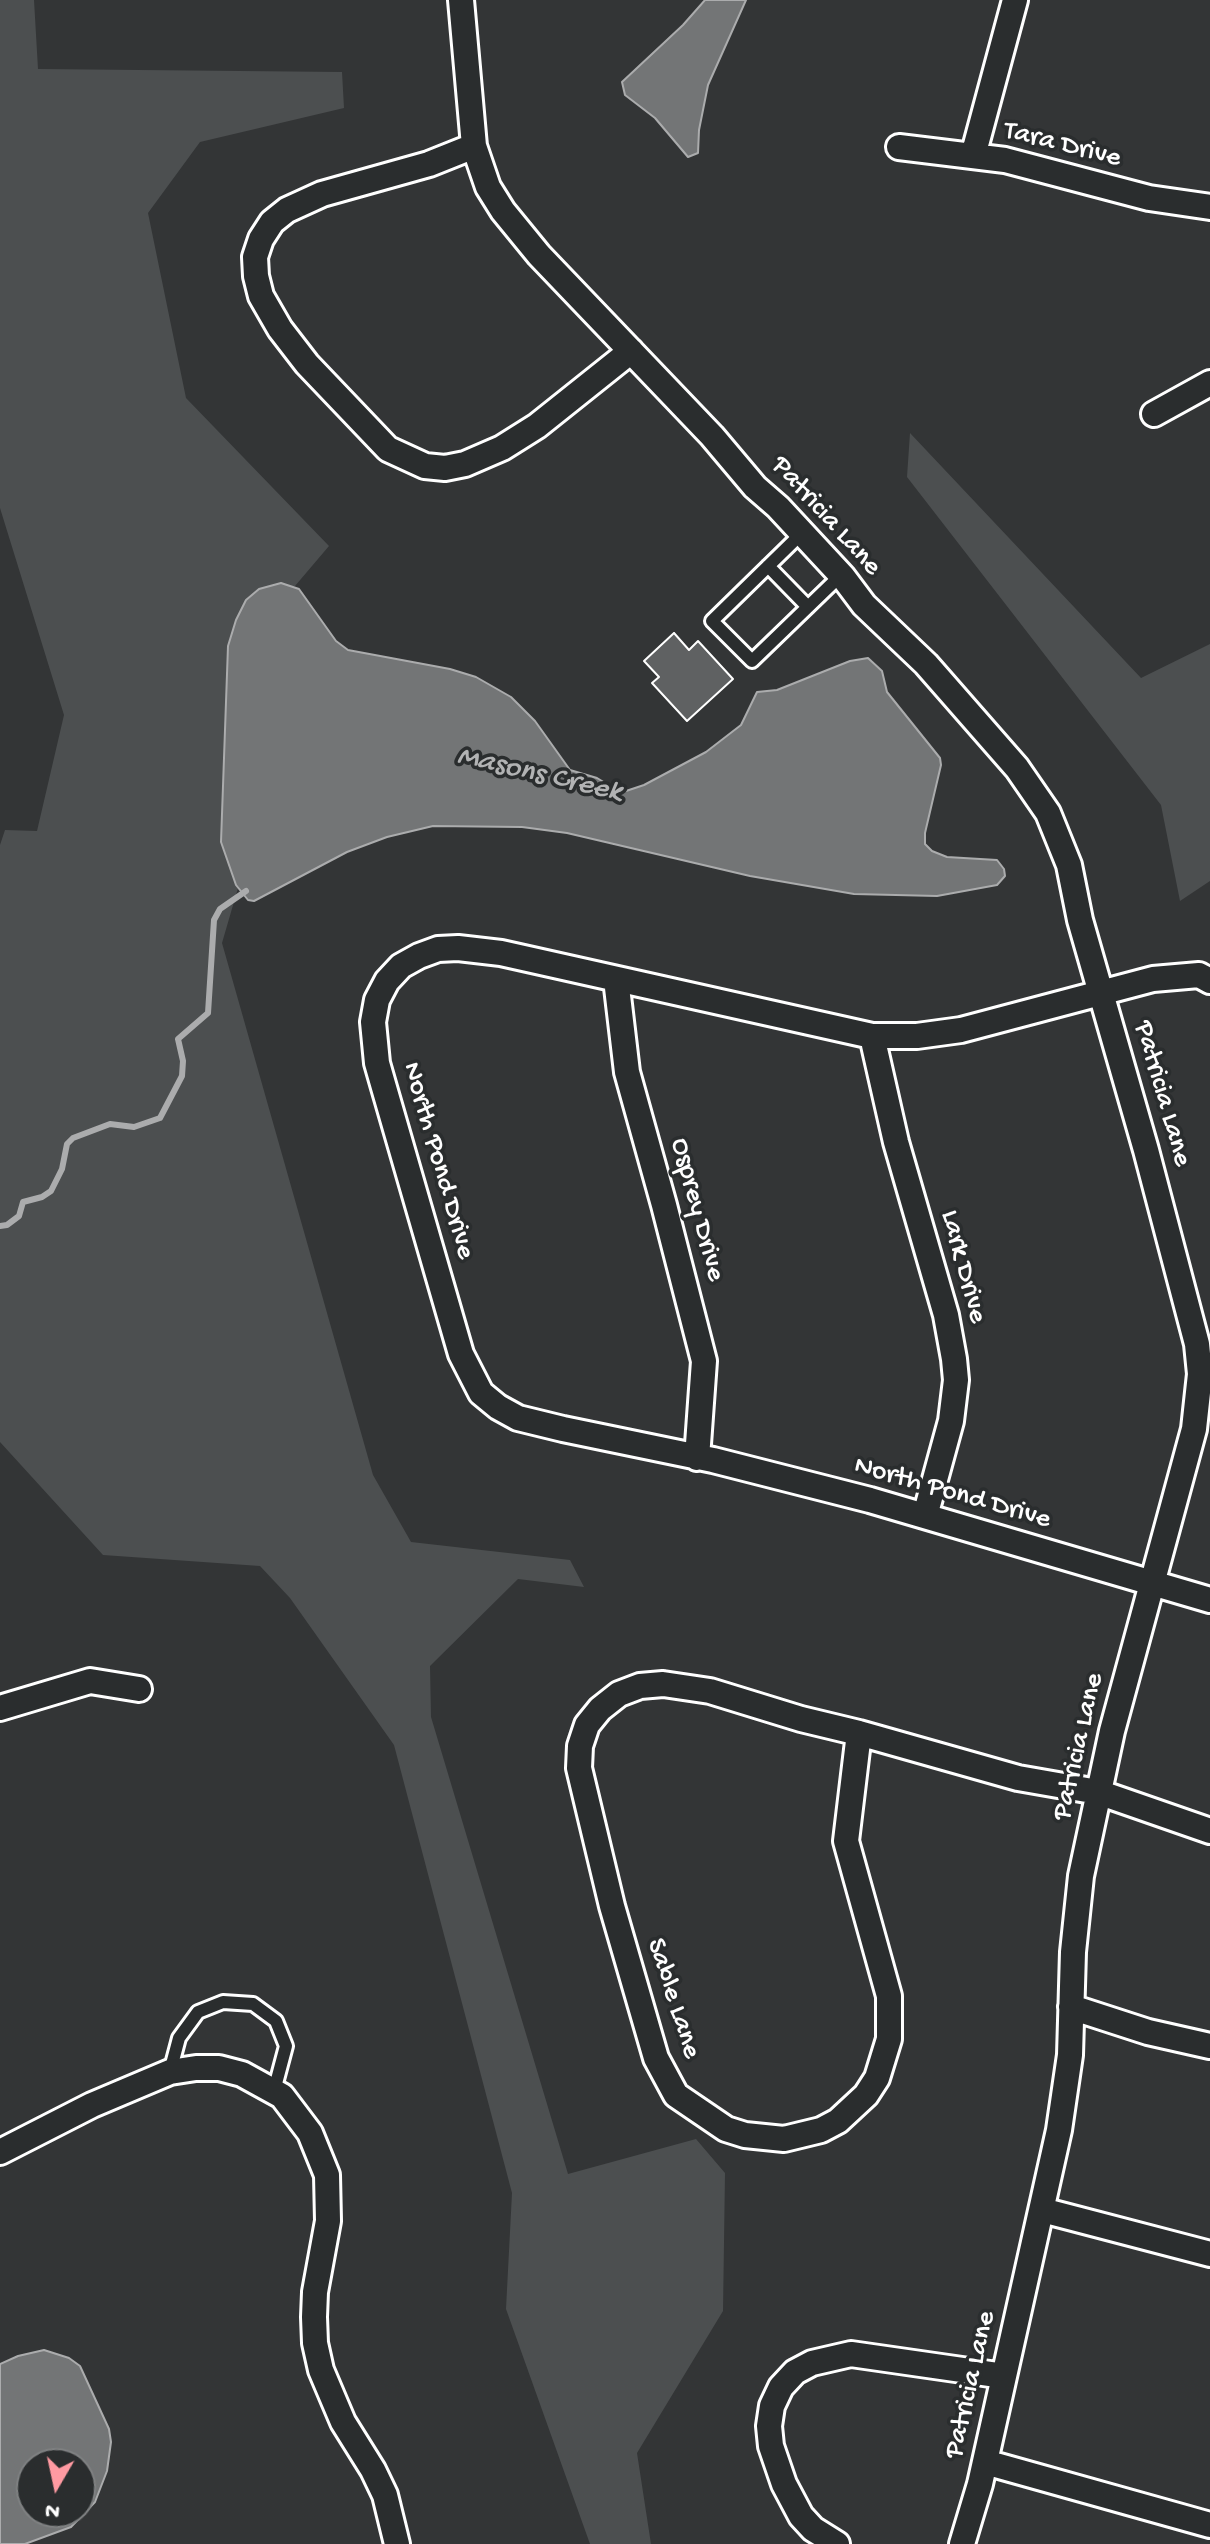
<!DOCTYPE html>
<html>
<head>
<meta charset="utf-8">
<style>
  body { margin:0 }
  #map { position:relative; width:1210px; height:2544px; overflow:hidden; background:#333536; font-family:"Gochi Hand",sans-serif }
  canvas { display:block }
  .north { position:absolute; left:16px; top:2448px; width:80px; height:80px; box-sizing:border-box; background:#2a2d2e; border:2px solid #7f8182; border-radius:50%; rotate:189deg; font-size:22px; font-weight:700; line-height:32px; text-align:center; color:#fff }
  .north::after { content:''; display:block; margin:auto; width:28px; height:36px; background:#ff9aa2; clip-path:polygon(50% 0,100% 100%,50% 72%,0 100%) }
</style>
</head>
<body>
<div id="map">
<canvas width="1210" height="2544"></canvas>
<div class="north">N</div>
</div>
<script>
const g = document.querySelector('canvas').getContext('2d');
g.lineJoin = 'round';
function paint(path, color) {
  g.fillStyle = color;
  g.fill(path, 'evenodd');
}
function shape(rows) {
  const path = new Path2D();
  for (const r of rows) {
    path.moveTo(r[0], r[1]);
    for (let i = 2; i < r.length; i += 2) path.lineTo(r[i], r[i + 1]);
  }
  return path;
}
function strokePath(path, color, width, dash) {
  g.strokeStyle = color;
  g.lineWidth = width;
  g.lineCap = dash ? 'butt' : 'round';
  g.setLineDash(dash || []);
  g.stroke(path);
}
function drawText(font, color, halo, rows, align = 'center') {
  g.font = font + ' "Gochi Hand",sans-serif';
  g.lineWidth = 7;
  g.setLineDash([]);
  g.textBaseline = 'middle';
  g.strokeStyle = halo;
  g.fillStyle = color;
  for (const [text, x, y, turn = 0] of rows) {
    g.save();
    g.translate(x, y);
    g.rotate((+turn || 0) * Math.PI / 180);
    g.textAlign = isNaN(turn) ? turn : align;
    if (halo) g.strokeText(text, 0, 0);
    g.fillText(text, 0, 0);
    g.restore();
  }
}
const green = shape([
  [0,0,34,0,38,69,342,72,344,108,200,142,148,213,186,398,329,546,295,586,253,594,221,833,238,888,222,943,373,1475,411,1542,570,1560,584,1587,518,1579,430,1666,431,1717,568,2174,696,2139,725,2173,723,2311,637,2453,651,2544,590,2544,506,2309,512,2193,394,1745,290,1598,260,1566,103,1555,0,1442,0,845,5,830,37,831,64,715,0,508],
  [910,433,1141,678,1210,644,1210,881,1180,901,1161,805,907,477]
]);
const water = shape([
  [705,0,746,0,708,85,699,130,698,153,688,157,655,118,625,95,622,82,683,25,705,0],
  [281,583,299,589,336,641,348,650,450,669,476,677,511,697,535,721,570,770,597,778,615,789,626,791,644,785,706,752,741,725,757,692,777,690,850,661,868,658,882,671,887,692,940,758,941,765,925,833,925,844,932,851,947,857,997,860,1004,869,1005,876,997,885,937,896,854,894,750,876,567,833,522,827,433,826,387,837,347,852,273,891,254,901,248,900,236,885,221,842,228,646,236,620,246,600,259,589,281,583],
  [44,2350,69,2358,80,2366,109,2429,111,2442,107,2471,95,2502,71,2527,25,2544,0,2544,0,2364,18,2356,44,2350],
  [32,2464,80,2464,80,2512,32,2512,32,2464]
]);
const stream = shape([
  [0,1226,7,1225,19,1216,23,1202,42,1197,51,1191,62,1169,67,1144,73,1138,110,1124,134,1127,160,1118,182,1076,183,1061,178,1039,208,1013,214,920,220,909,246,891]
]);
const building = shape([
  [674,633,689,650,698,641,733,679,687,721,652,683,659,677,644,661,674,633]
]);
const service = shape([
  [802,533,712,621,752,661,841,575],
  [768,566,808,607],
  [170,2072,179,2038,198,2012,223,2002,253,2004,276,2021,286,2046,274,2091]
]);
const minor = shape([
  [461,0,474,146,488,187,503,211,539,255,712,436,755,487,778,507,843,577,864,605,926,664,1017,768,1048,813,1069,865,1080,920,1146,1150,1197,1344,1200,1374,1194,1429,1112,1731,1081,1876,1073,1952,1070,2055,1059,2130,980,2484,962,2544],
  [474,146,429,164,322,194,287,210,272,222,261,239,255,257,256,276,261,296,280,329,307,364,388,449,425,466,445,468,465,464,502,448,537,426,631,351],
  [899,147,1005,160,1149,198,1210,207],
  [973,156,1015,0],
  [1154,414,1210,383],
  [616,979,627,1072,664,1205,704,1361,697,1458],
  [1210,981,1199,975,1153,979,961,1030,917,1036,872,1036,501,953,458,948,438,949,419,956,401,966,387,981,377,1000,373,1022,377,1063,383,1084,461,1354,481,1393,498,1407,518,1418,563,1429,713,1460,870,1500,1210,1600],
  [872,1036,896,1142,946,1315,954,1359,956,1380,951,1421,925,1516],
  [663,1684,710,1691,801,1719,859,1733,846,1841,889,1996,889,2039,877,2078,866,2095,838,2121,821,2130,784,2139,745,2135,726,2129,676,2095,656,2058,612,1906,579,1768,580,1746,587,1725,600,1709,619,1694,640,1686,663,1684],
  [0,1708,90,1681,139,1689],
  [859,1733,1018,1778,1098,1792,1210,1831],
  [1071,2007,1148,2032,1210,2046],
  [0,2152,92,2105,170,2072,196,2068,219,2068,242,2074,282,2096,310,2133,327,2175,328,2221,315,2292,314,2317,315,2343,321,2370,343,2422,373,2470,385,2495,397,2544],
  [1042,2210,1210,2254],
  [985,2462,1210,2525],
  [837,2544,813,2529,801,2516,784,2484,771,2446,769,2426,772,2406,781,2387,795,2372,812,2363,851,2354,1004,2376]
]);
const streetNames = [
  ["Tara Drive",1062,146,14],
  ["Patricia Lane",825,517,48],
  ["Patricia Lane",1161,1094,74],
  ["North Pond Drive",437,1161,74],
  ["Osprey Drive",696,1210,75],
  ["Lark Drive",962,1267,75],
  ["North Pond Drive",952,1494,16],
  ["Patricia Lane",1080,1747,-77],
  ["Sable Lane",672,1999,72],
  ["Patricia Lane",972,2385,-77]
];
const waterNames = [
  ["Masons Creek",539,776,13]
];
paint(green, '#4c4f50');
paint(water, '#737576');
strokePath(water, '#abacad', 2);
strokePath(stream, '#abacad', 6);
paint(building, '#5f6162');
strokePath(building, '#fff', 2);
strokePath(service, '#fff', 18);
strokePath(minor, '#fff', 30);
strokePath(service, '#2a2d2e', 12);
strokePath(minor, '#2a2d2e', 24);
drawText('28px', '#fff', '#2a2d2e', streetNames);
drawText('italic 30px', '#b2b3b4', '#2a2d2e', waterNames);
</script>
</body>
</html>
